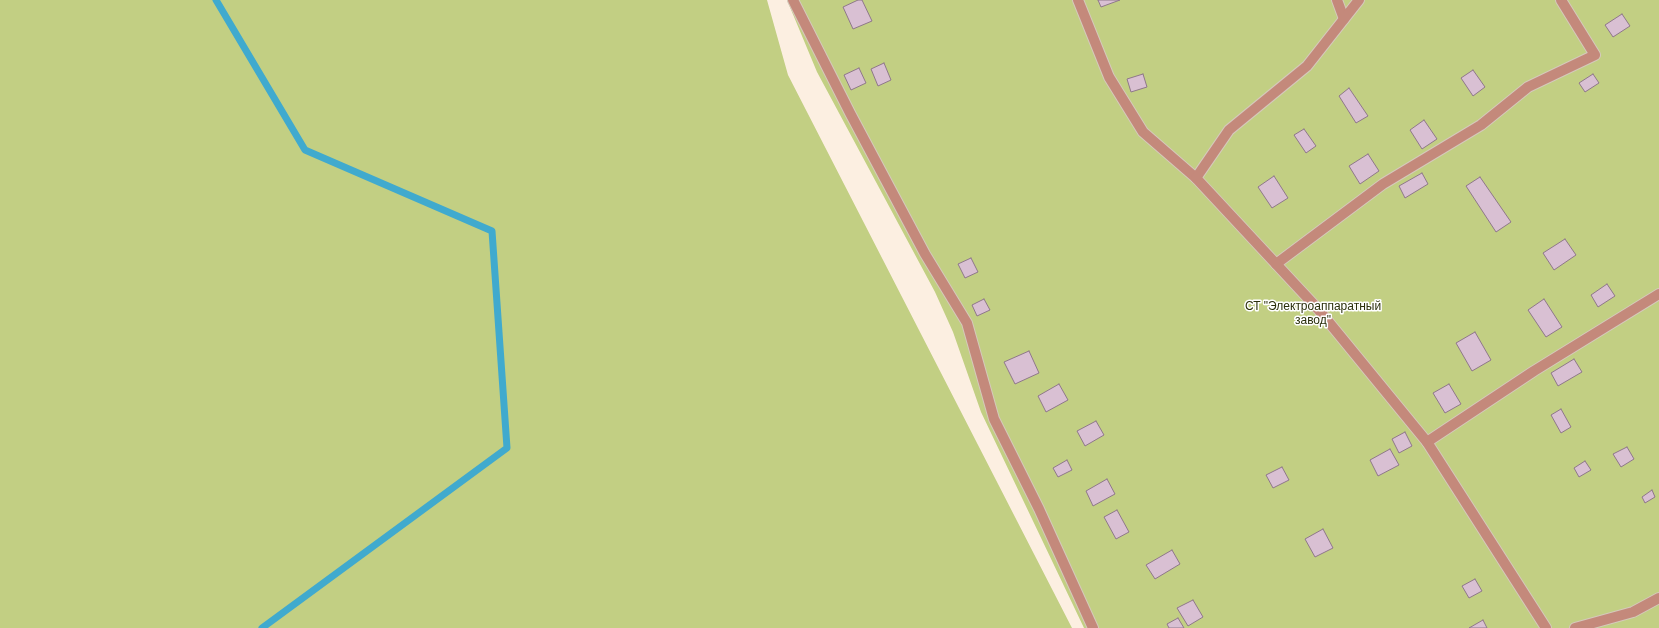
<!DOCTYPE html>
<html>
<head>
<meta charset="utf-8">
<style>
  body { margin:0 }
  canvas { display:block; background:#fcefe1 }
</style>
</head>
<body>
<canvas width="1659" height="628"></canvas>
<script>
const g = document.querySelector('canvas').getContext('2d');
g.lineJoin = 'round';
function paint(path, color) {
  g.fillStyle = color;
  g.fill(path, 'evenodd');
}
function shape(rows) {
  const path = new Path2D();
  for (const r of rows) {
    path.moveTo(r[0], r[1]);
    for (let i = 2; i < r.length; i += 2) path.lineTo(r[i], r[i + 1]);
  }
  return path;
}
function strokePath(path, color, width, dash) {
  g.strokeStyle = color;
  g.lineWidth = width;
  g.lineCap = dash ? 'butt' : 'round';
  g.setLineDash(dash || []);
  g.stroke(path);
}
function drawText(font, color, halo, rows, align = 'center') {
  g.font = font + ' Arial,sans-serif';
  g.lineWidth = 3;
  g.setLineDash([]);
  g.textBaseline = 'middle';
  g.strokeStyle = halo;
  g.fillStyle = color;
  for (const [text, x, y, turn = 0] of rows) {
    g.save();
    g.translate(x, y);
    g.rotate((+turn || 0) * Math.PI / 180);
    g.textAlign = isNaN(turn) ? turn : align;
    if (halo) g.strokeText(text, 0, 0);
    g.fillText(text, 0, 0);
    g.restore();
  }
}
const green = shape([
  [0,0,767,0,788,75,1072,628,0,628],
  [787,0,1659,0,1659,628,1084,628,981,412,953,332,935,292,817,72]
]);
const stream = shape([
  [216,0,305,150,492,231,507,448,262,628]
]);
const building = shape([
  [858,0,862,0,872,21,853,29,843,7,858,0],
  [1098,0,1120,0,1101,7,1098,0],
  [1622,14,1630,26,1613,37,1605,25,1622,14],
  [884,63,891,80,878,86,871,69,884,63],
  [859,68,866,83,851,90,844,75,859,68],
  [1473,70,1485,87,1473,96,1461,78,1473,70],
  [1143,74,1147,87,1131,92,1127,79,1143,74],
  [1593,74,1599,83,1585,92,1579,83,1593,74],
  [1349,88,1368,116,1356,123,1339,96,1349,88],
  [1424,120,1437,139,1422,149,1410,130,1424,120],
  [1304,129,1316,146,1306,153,1294,135,1304,129],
  [1368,154,1379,171,1360,184,1349,166,1368,154],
  [1422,173,1428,184,1405,198,1399,186,1422,173],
  [1274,176,1288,198,1272,208,1258,187,1274,176],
  [1480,177,1511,222,1496,232,1466,186,1480,177],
  [1565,239,1576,255,1554,270,1543,253,1565,239],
  [971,258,978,272,965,278,958,264,971,258],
  [1607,284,1615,296,1598,307,1591,295,1607,284],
  [984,299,990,310,977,316,972,305,984,299],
  [1544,299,1562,327,1546,337,1528,310,1544,299],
  [1475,332,1491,360,1472,371,1456,343,1475,332],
  [1029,351,1039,373,1015,384,1004,362,1029,351],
  [1574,359,1582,372,1558,386,1551,373,1574,359],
  [1059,384,1068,400,1046,412,1038,396,1059,384],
  [1449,384,1461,404,1445,413,1433,393,1449,384],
  [1561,409,1571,427,1561,433,1551,415,1561,409],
  [1096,421,1104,435,1085,446,1077,431,1096,421],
  [1405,432,1412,446,1399,453,1392,439,1405,432],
  [1627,447,1634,459,1621,467,1613,454,1627,447],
  [1390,449,1399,465,1378,476,1370,460,1390,449],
  [1067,460,1072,470,1058,477,1053,468,1067,460],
  [1585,461,1591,470,1579,477,1574,468,1585,461],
  [1282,467,1289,480,1273,488,1266,475,1282,467],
  [1107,479,1115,494,1093,506,1086,491,1107,479],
  [1652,490,1655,497,1645,503,1642,497,1652,490],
  [1117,510,1129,532,1116,539,1104,517,1117,510],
  [1323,529,1333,548,1315,557,1305,539,1323,529],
  [1172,550,1180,564,1155,579,1146,565,1172,550],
  [1475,579,1482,591,1469,598,1462,586,1475,579],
  [1193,600,1203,617,1188,626,1177,608,1193,600],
  [1178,618,1184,628,1169,628,1167,624,1178,618],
  [1483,620,1487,628,1469,628,1483,620]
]);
const lane = shape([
  [793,0,850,113,925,254,967,323,994,419,1039,509,1093,628],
  [1078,0,1109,77,1143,132,1196,178],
  [1337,0,1344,19],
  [1276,264,1383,184,1481,125,1528,87,1595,55,1561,0],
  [1427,442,1534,371,1659,294]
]);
const street = shape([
  [1359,0,1307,66,1229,130,1196,178,1318,309,1427,442,1546,628],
  [1575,628,1633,612,1659,598]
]);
const parkNames = [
  ["СТ \"Электроаппаратный",1313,307],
  ["завод\"",1313,321]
];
paint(green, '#c2cf83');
strokePath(stream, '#40aace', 7);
paint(building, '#d9c0d3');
strokePath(building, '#8f788a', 1);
strokePath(lane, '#d5c9bc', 12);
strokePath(street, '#d5c9bc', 12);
strokePath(lane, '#c4897b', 10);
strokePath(street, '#c4897b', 10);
drawText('12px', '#2b300c', '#fff', parkNames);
</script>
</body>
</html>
